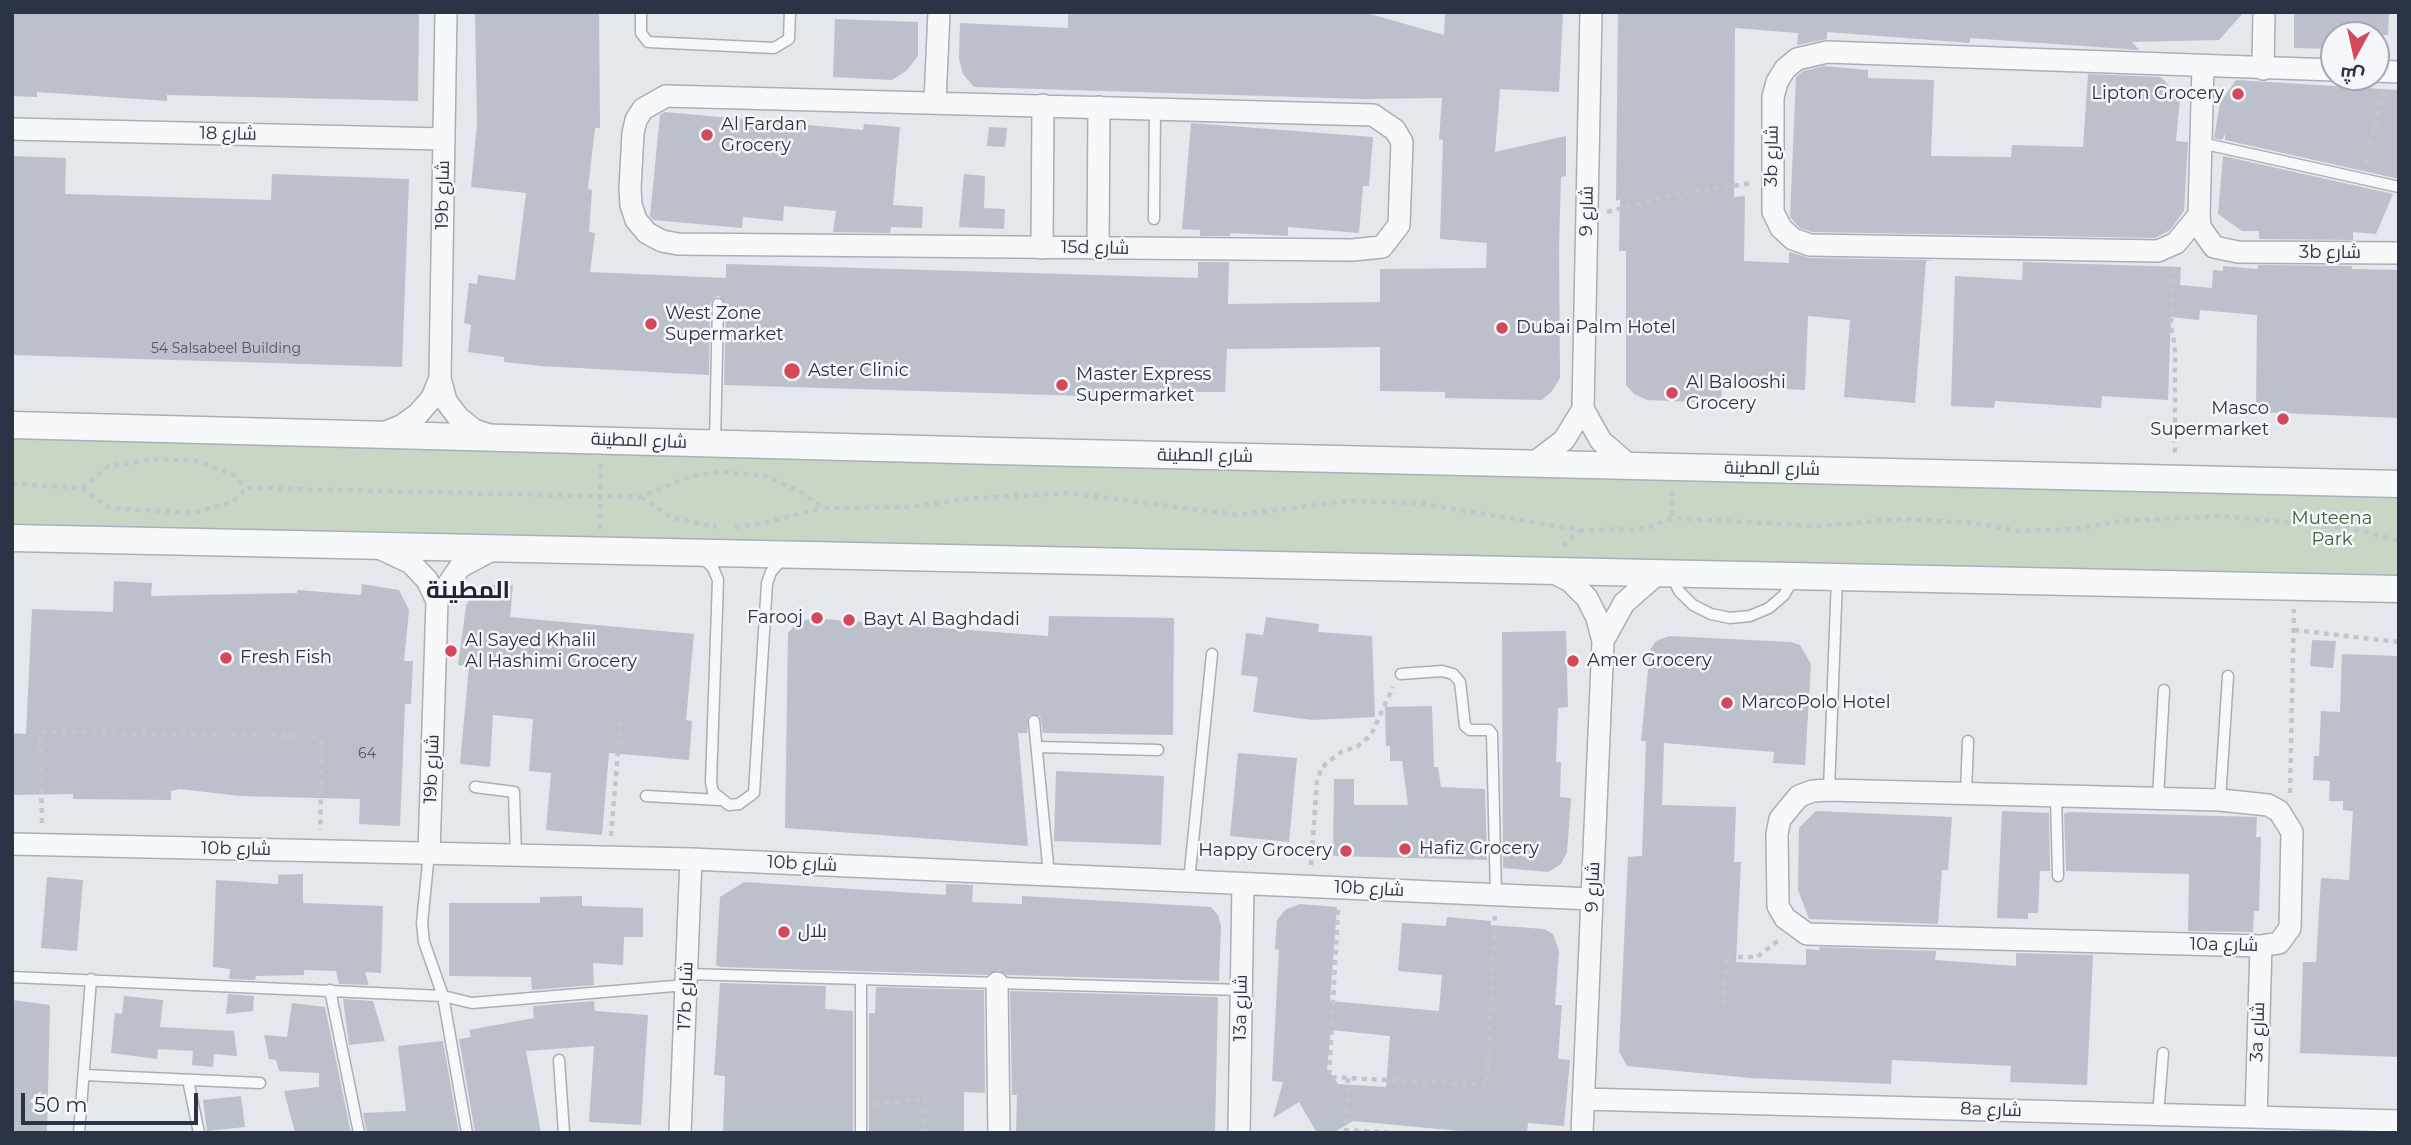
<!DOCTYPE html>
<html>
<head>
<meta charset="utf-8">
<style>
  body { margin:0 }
  #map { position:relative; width:2411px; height:1145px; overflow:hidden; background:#e4e7ec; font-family:Montserrat,Cairo,sans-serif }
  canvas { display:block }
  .frame { position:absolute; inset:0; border:14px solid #2b3445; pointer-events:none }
  .north { position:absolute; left:2320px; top:21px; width:70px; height:70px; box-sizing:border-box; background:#f4f6f9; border:2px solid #a4a8b1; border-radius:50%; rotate:188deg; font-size:19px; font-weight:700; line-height:28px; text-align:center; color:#2b3445 }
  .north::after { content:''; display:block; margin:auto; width:24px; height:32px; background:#d1495b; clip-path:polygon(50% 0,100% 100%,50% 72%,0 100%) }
  .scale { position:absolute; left:21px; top:1093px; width:177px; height:32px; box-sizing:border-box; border:4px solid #2b3445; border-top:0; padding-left:9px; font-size:21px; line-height:24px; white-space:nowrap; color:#2b3445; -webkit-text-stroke:5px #f4f6f9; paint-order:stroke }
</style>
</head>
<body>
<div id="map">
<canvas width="2411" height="1145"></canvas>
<div class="frame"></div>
<div class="north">ش</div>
<div class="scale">50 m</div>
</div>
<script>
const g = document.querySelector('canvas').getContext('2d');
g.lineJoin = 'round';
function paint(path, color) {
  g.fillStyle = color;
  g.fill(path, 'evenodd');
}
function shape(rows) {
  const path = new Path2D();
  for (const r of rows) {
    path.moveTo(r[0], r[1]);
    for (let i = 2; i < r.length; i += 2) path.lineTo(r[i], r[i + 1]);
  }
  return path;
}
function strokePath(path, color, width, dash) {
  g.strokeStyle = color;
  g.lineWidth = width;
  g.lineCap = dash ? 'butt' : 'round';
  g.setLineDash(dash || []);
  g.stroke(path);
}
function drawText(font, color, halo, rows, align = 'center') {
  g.font = font + ' Montserrat,Cairo,sans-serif';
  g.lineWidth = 5;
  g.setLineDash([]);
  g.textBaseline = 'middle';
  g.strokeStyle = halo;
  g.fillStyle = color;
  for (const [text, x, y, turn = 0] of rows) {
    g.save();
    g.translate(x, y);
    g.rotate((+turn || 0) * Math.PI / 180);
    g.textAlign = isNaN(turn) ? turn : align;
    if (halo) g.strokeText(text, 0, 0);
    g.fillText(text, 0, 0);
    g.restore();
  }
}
const green = shape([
  [12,436,2399,483,2399,578,12,531]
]);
const building = shape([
  [12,12,419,12,418,101,167,95,167,101,37,92,37,97,12,96],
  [475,12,599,12,600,128,595,128,588,189,592,190,589,232,595,233,590,272,726,278,726,264,1198,278,1198,262,1229,262,1228,304,1380,302,1380,269,1486,268,1487,243,1440,239,1443,140,1439,139,1442,98,1363,99,974,87,963,74,959,59,960,23,1068,28,1068,12,1363,12,1444,35,1445,12,1563,12,1559,92,1500,89,1495,152,1566,136,1566,176,1561,177,1559,248,1560,378,1552,391,1542,400,1445,398,1445,392,1380,391,1380,347,1227,349,1225,392,1184,392,1183,399,724,385,726,304,719,296,714,298,710,304,709,375,541,366,504,362,504,357,468,352,471,325,464,323,469,283,477,284,478,275,515,280,526,193,471,187,477,124],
  [1618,12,2244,12,2219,40,2132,42,2139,50,1970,38,1970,43,1827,32,1827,39,1797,45,1798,33,1735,28,1734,197,1745,196,1744,261,1789,263,1789,252,1810,258,1933,260,1926,261,1915,403,1844,397,1850,320,1808,316,1805,390,1722,386,1721,403,1647,400,1634,394,1626,385,1626,251,1619,251,1620,199,1616,201],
  [2294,12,2389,12,2388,35,2334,35,2334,49,2294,48],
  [835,19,918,22,918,56,906,71,892,80,833,77],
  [1824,66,1868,70,1868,78,1934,80,1931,156,2011,157,2012,145,2083,147,2088,74,2161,77,2180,99,2176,141,2188,142,2184,211,2170,230,2155,238,1812,232,1800,228,1790,217,1796,77,1803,71],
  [2236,80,2399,90,2399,179,2225,140,2225,134,2222,140,2214,138,2220,103],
  [665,112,863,130,864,124,900,127,893,205,923,207,922,228,891,227,890,233,833,232,836,211,784,206,783,221,743,217,742,228,653,220,650,216,660,115],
  [1191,123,1373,137,1369,186,1363,186,1359,233,1288,227,1288,236,1230,233,1230,236,1200,236,1200,230,1182,229],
  [989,127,1007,128,1005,147,987,146],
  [12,156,66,158,65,194,271,200,272,174,409,179,402,367,12,355],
  [2223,156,2393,194,2376,234,2353,232,2353,240,2259,239,2259,231,2242,231,2218,214],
  [964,174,985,176,984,208,1005,209,1004,229,959,227],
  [2023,262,2181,267,2180,285,2212,288,2213,270,2223,271,2223,266,2258,269,2258,265,2352,266,2352,269,2399,270,2399,418,2256,412,2257,315,2200,310,2199,320,2171,317,2168,400,2102,396,2101,408,1995,401,1994,408,1951,406,1955,276,2022,280],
  [114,581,152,583,151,596,297,593,297,590,361,595,362,584,399,590,409,610,404,661,413,661,411,704,405,704,400,826,359,824,360,799,240,796,180,789,171,791,171,800,73,799,73,794,12,795,12,733,26,734,32,609,113,612],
  [490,585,513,585,510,617,694,634,686,720,692,721,689,760,609,753,602,835,546,830,551,773,529,771,533,719,493,715,490,767,460,764,469,666,458,665,466,606,474,591],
  [1049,616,1174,618,1173,735,1043,733,1040,716,1029,715,1027,733,1018,733,1028,846,785,828,788,633,796,624,811,618,1048,636],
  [1266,617,1319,624,1318,632,1372,636,1375,717,1312,720,1253,712,1258,677,1241,675,1246,633,1263,635],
  [1566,631,1568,707,1558,708,1556,762,1561,762,1560,797,1571,798,1567,852,1561,864,1548,872,1503,868,1502,632],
  [1669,636,1791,642,1800,645,1811,664,1805,765,1773,763,1774,752,1664,743,1662,805,1736,807,1734,862,1741,862,1736,962,1806,965,1806,949,1820,950,1819,947,1936,951,1935,960,2016,966,2016,953,2093,955,2087,1085,2010,1082,2011,1066,1892,1060,1891,1084,1750,1078,1627,1066,1619,1051,1628,857,1642,856,1646,741,1641,741,1650,650,1656,641],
  [2312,640,2336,641,2333,668,2310,666],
  [2342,654,2399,656,2399,1057,2300,1053,2303,962,2316,962,2321,878,2349,880,2353,811,2343,810,2343,801,2329,801,2330,781,2313,780,2314,756,2319,756,2321,711,2340,712],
  [1432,706,1434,767,1438,767,1441,787,1485,789,1487,860,1333,856,1334,779,1354,779,1354,805,1408,805,1402,761,1390,761,1390,746,1386,746,1385,707],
  [1238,753,1297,758,1289,842,1230,836],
  [1056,771,1164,776,1161,845,1054,841],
  [1816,811,1952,817,1948,870,1942,870,1938,924,1809,919,1798,890,1799,828],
  [2002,811,2049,813,2050,871,2040,871,2038,913,2028,913,2028,919,1997,918],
  [2069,812,2257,817,2256,837,2261,837,2259,911,2254,911,2253,932,2188,931,2189,874,2066,871,2064,814],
  [303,874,303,903,383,906,381,973,365,972,369,985,339,984,336,971,304,970,304,975,256,976,255,980,229,979,230,969,213,967,216,880,278,884,278,875],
  [47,877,83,880,77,951,41,948],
  [744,882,946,895,946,884,973,885,972,902,1022,904,1022,896,1211,907,1218,915,1221,926,1219,981,1007,975,998,970,987,975,721,967,716,965,720,897],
  [582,896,582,906,643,908,643,937,624,937,623,965,593,963,594,985,532,990,531,977,449,976,449,903,540,903,540,897],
  [1300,904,1337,907,1330,1001,1439,1011,1442,975,1398,971,1402,923,1446,926,1447,917,1491,921,1491,925,1544,929,1553,934,1559,951,1555,1005,1562,1005,1558,1059,1570,1060,1564,1126,1528,1123,1527,1133,1482,1133,1353,1121,1333,1133,1317,1133,1299,1102,1273,1118,1283,1082,1272,1081,1279,950,1275,949,1277,920,1285,910],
  [1331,1030,1390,1036,1386,1087,1338,1084,1327,1069],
  [720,983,826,986,825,1009,853,1011,853,1133,723,1133,725,1076,714,1075],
  [876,987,984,990,985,1093,964,1092,964,1133,869,1133,869,1013,875,1013],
  [1010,991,1218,997,1215,1133,1016,1133,1017,1095,1012,1095],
  [228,994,254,996,253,1011,226,1014],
  [124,996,163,1000,160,1027,234,1031,237,1056,214,1054,213,1067,192,1065,193,1051,158,1049,157,1059,111,1053,115,1013,122,1014],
  [343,999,373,1001,385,1041,349,1045],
  [12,1000,50,1005,47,1133,12,1133],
  [594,1001,595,1011,648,1015,641,1125,589,1122,594,1046,526,1051,541,1133,475,1133,459,1039,471,1037,469,1030,534,1018,533,1006],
  [292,1003,325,1007,351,1133,295,1133,284,1091,319,1087,319,1073,279,1071,276,1060,269,1059,264,1035,287,1037],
  [443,1041,459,1133,367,1133,363,1113,406,1111,398,1046],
  [241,1096,245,1127,207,1131,203,1100]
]);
const path = shape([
  [2365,164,2384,91],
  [1607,212,1683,193,1753,183],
  [2174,268,2171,326,2175,347,2175,455],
  [12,484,82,488,110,508,191,513,233,502,246,488,640,497,691,476,722,472,766,476,801,492,823,508,912,507,965,499,1070,493,1238,515,1347,501,1419,503,1580,530,1645,529,1672,518,1818,526,1903,519,1974,523,2019,531,2076,529,2121,521,2223,516,2354,529,2399,541],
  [82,488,109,466,156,459,197,461,234,475,246,488],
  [1672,491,1672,518],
  [641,497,672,518,716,527],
  [735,527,761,524,822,508],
  [600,529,601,464],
  [1563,546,1579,531],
  [2294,630,2399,642],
  [2290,793,2294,609],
  [42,823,40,741,43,732,312,736,321,740,322,749,320,830],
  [611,836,621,715],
  [1311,865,1317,781,1322,767,1341,752,1358,746,1371,735,1393,687],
  [1338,910,1329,1077,1487,1085,1495,916],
  [1724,1005,1726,957,1757,957,1779,940],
  [1348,1078,1346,1130,1393,1133],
  [875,1104,925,1099,925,1133]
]);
const service = shape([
  [641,12,641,33,648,42,774,48,789,39,790,12],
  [2201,143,2399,187],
  [1154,219,1155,108],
  [715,443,718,304],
  [702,557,713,568,718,580,711,782,713,792,729,805,739,804,754,793,767,583,771,572,782,559],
  [1672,576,1679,591,1693,605,1711,614,1730,618,1750,616,1769,608,1784,595,1794,578],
  [1401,674,1442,671,1453,674,1460,682,1465,726,1470,730,1489,730,1492,734,1496,895],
  [1034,721,1049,875],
  [1037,747,1158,750],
  [475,787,514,792,516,855],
  [1829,790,1837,578],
  [1966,793,1968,741],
  [646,796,720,800],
  [2056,796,2058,876],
  [2158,798,2164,690],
  [2220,800,2228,676],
  [429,853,422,923,424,942,443,996,467,1133],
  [1189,881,1212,654],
  [687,974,1241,990],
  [12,977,443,996,472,1003,686,985],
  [330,990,359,1133],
  [559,1060,564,1133],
  [84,1075,260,1083],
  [188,1080,199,1133],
  [2158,1115,2163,1053],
  [79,1133,91,979],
  [861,1133,861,979]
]);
const minor = shape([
  [446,12,440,378,446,401,458,417,474,430,492,436],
  [1591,12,1583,409,1601,441,1629,465],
  [2203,66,2199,215,2200,227,2214,247,2238,252,2399,253],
  [2263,69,2264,12],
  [2376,71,2399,72],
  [666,96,1373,115,1395,130,1402,142,1399,225,1382,247,1352,250,678,244,662,241,647,233,636,220,631,205,630,188,633,133,636,120,643,109,666,96],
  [935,102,939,12],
  [12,129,444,139],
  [2199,215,2176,243,2158,251,1810,245,1793,239,1781,228,1773,212,1773,97,1777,82,1785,69,1797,59,1827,52,2334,70],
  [1042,248,1043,105],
  [1098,249,1099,107],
  [381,434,401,426,418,414,432,398,440,378],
  [1535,462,1564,440,1583,409],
  [379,548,411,563,427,580,437,601],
  [1550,571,1570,581,1587,598,1597,618,1603,641,1582,1133],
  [1603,641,1624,603,1657,574],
  [1829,790,2220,800,2268,805,2279,811,2292,832,2290,928,2279,943,2261,946,1807,934,1785,918,1778,906,1777,834,1780,819,1799,796,1813,791,1829,790],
  [12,844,691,859,1592,899],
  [429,853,437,601,460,567,492,550],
  [997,983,999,1133],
  [1584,1099,2399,1121],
  [2256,1117,2261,946],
  [680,1133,691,859],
  [1239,1133,1243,884]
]);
const tertiary = shape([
  [12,425,996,451,2399,484],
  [12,538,2399,589]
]);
const markers = [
  [2238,94,7,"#d1495b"],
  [707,135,7,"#d1495b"],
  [651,324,7,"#d1495b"],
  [1502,328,7,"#d1495b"],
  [792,371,9,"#d1495b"],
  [1062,385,7,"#d1495b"],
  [1672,393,7,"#d1495b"],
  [2283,419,7,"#d1495b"],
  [817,618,7,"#d1495b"],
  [849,620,7,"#d1495b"],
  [451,651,7,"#d1495b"],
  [226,658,7,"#d1495b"],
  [1573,661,7,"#d1495b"],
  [1727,703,7,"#d1495b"],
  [1405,849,7,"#d1495b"],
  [1346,851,7,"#d1495b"],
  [784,932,7,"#d1495b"]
];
const numberNames = [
  ["54 Salsabeel Building",226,349],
  ["64",367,754]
];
const poiNames = [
  ["Lipton Grocery",2224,94,"right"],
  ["Al Fardan",721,125],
  ["Grocery",721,146],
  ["West Zone",665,314],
  ["Supermarket",665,335],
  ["Dubai Palm Hotel",1516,328],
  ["Aster Clinic",808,371],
  ["Master Express",1076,375],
  ["Supermarket",1076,396],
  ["Al Balooshi",1686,383],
  ["Grocery",1686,404],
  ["Masco",2269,409,"right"],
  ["Supermarket",2269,430,"right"],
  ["Farooj",803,618,"right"],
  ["Bayt Al Baghdadi",863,620],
  ["Al Sayed Khalil",465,641],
  ["Al Hashimi Grocery",465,662],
  ["Fresh Fish",240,658],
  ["Amer Grocery",1587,661],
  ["MarcoPolo Hotel",1741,703],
  ["Hafiz Grocery",1419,849],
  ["Happy Grocery",1332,851,"right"],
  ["بلال",798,932]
];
const streetNames = [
  ["شارع 18",228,134,1],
  ["3b شارع",1772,156,-89],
  ["19b شارع",443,195,-89],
  ["شارع 9",1587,211,-89],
  ["15d شارع",1095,248,1],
  ["3b شارع",2330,253],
  ["شارع المطينة",639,441,2],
  ["شارع المطينة",1205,456,1],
  ["شارع المطينة",1772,469,1],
  ["19b شارع",432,769,-88],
  ["10b شارع",236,849,1],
  ["10b شارع",802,864,3],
  ["شارع 9",1593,887,-88],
  ["10b شارع",1369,889,3],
  ["10a شارع",2224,945,1],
  ["17b شارع",686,996,-88],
  ["13a شارع",1241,1008,-89],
  ["3a شارع",2258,1032,-88],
  ["8a شارع",1991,1110,2]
];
const parkNames = [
  ["Muteena",2332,519],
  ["Park",2332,540]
];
const districtNames = [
  ["المطينة",468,591]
];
paint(green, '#c9d6c5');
paint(building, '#bbc0ca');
strokePath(service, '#a9aeb7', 13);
strokePath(minor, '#a9aeb7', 24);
strokePath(tertiary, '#a9aeb7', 29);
strokePath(path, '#c2c5cb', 4.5, [5, 5]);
strokePath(service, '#f7f8fa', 10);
strokePath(minor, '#f7f8fa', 21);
strokePath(tertiary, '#f7f8fa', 26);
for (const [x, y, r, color] of markers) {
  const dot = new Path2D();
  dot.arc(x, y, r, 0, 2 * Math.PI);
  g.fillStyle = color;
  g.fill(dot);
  strokePath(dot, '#f4f6f9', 2.5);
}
drawText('14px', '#4f5766', null, numberNames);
drawText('18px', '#2b3445', '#f4f6f9', poiNames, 'left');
drawText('18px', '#2b3445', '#f4f6f9', streetNames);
drawText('18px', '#3f6138', '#f4f6f9', parkNames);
drawText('bold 24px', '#1d2536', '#f4f6f9', districtNames);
</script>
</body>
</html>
